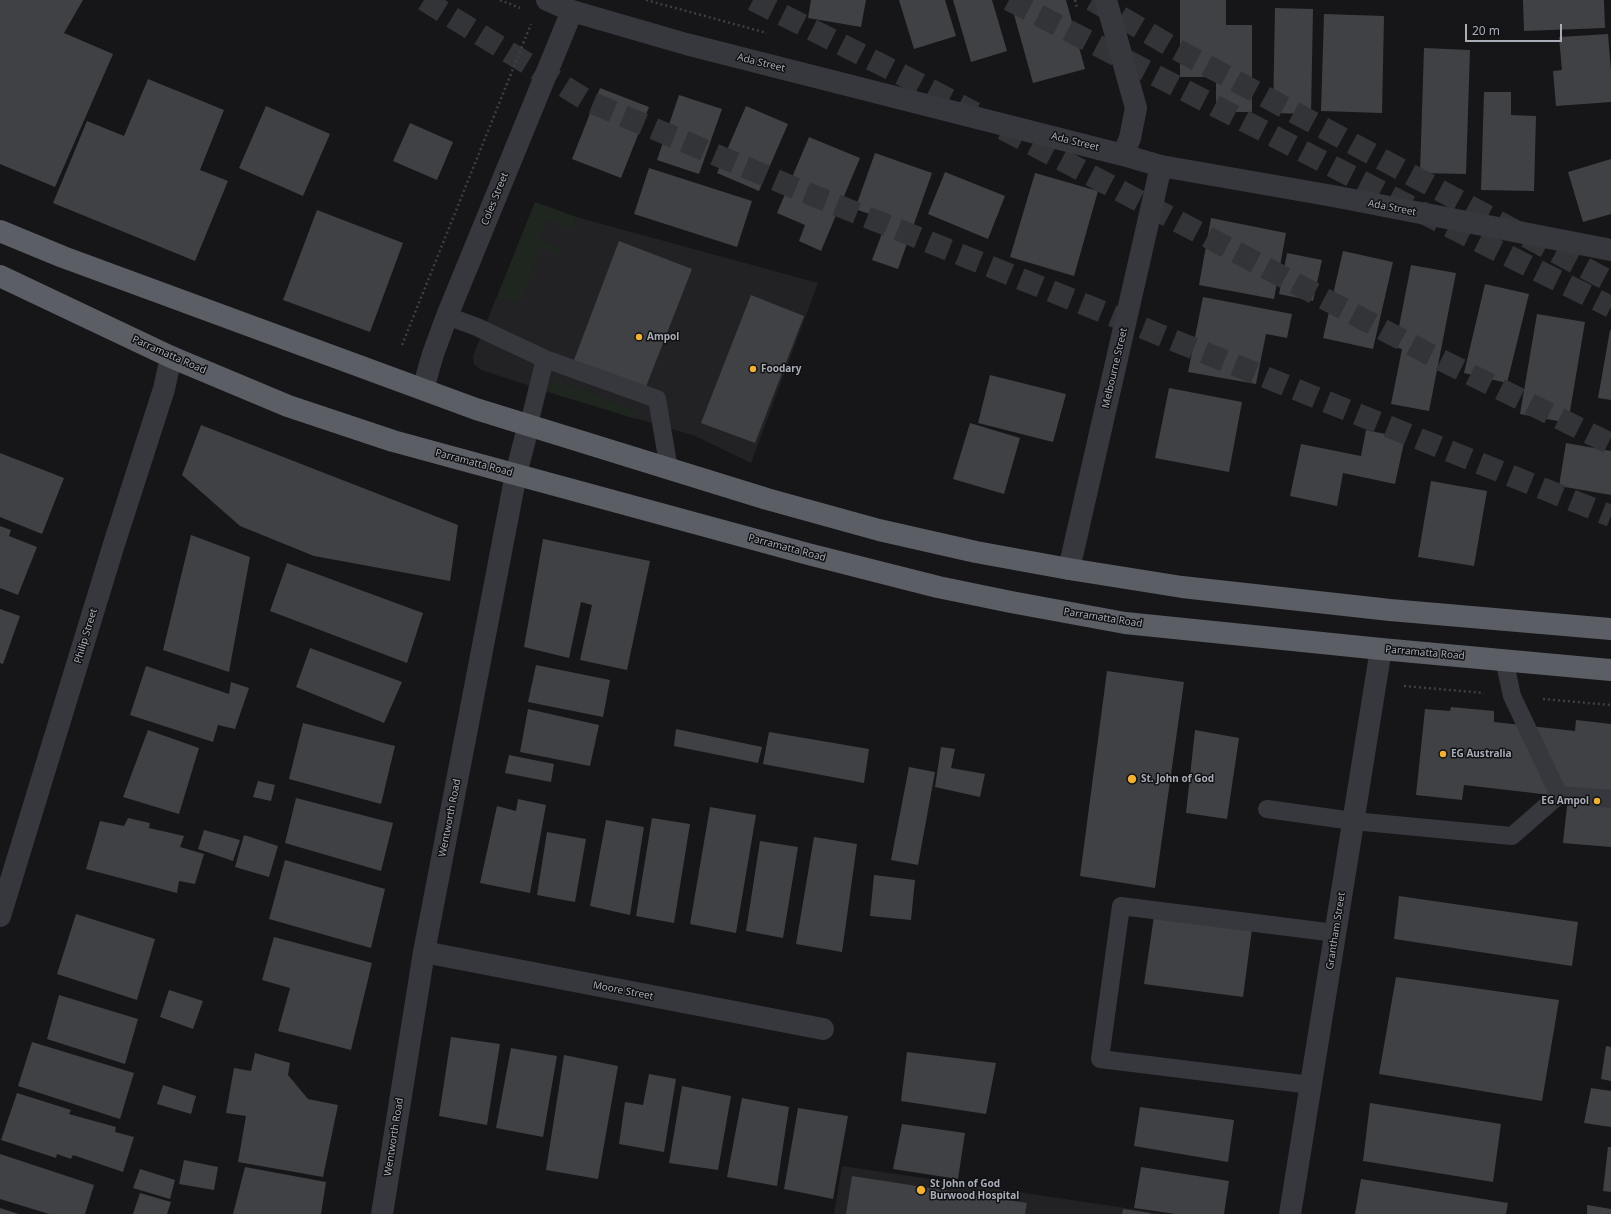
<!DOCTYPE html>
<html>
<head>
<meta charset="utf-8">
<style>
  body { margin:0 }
  #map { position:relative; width:1611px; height:1214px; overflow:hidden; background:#161618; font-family:"Noto Sans",sans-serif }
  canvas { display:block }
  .scale { position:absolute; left:1465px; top:24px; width:97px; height:18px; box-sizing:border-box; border:2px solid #a8adb8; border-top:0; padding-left:5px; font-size:12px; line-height:14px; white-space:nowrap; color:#a8adb8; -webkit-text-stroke:3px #111113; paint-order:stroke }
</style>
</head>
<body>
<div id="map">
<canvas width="1611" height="1214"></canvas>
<div class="scale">20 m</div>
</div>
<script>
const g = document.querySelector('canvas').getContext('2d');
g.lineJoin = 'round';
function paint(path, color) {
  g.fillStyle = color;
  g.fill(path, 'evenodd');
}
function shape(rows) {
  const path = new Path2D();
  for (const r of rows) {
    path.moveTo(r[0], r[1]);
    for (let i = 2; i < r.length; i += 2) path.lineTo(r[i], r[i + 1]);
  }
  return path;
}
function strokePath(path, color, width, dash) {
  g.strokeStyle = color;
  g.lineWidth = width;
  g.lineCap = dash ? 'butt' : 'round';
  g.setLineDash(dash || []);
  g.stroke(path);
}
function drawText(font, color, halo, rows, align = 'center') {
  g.font = font + ' "Noto Sans",sans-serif';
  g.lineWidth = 3;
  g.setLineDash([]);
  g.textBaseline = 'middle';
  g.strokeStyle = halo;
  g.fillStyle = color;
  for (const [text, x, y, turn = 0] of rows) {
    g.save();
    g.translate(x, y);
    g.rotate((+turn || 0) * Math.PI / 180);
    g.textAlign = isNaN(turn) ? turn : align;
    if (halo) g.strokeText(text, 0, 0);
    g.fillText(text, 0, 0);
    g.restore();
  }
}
const built = shape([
  [535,202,576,217,818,283,751,463,695,436,545,391,481,370,474,364,473,356],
  [842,1166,1166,1214,834,1214]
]);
const green = shape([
  [535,202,576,217,572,229,547,220,539,240,563,251,561,255,541,247,520,303,497,298],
  [556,382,562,382,636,411,638,414,636,419,545,391,550,385]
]);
const building = shape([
  [0,0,83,0,64,33,113,54,55,187,0,164],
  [811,0,866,0,861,27,808,18],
  [899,0,945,0,956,36,914,49],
  [953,0,992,0,1007,51,971,62],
  [1027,0,1066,0,1085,69,1033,83,1013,11,1029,6],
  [1180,0,1226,0,1226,25,1252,25,1252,112,1216,112,1216,77,1180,77],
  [1523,0,1604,0,1605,28,1524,31],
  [1275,8,1313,9,1311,114,1273,113],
  [1324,14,1384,16,1382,113,1321,111],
  [1608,34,1611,71,1611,102,1556,106,1553,71,1562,70,1559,37],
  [1424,48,1470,50,1466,174,1420,173],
  [148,79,224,110,200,170,228,181,195,261,53,203,87,121,124,136],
  [600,88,649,107,621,178,572,159],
  [1484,92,1511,92,1511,115,1536,116,1534,191,1481,190],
  [679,95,722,109,699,174,657,160],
  [266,106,330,134,303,196,239,168],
  [746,106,788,124,759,191,717,173],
  [410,123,453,142,437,180,393,161],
  [809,137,860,158,821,251,799,241,805,225,777,213],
  [875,153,932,173,898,269,872,260,887,220,855,209],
  [1611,159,1611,214,1583,222,1568,172],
  [649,168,752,201,737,247,634,214],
  [945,172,1005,196,988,239,928,214],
  [1035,173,1098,191,1074,276,1010,257],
  [317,210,403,243,370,332,283,300],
  [1211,218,1286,233,1274,299,1199,285],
  [619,241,692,269,642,397,571,368],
  [1343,251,1393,262,1373,349,1323,338],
  [1287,253,1322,260,1313,301,1279,294],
  [1411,265,1456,273,1429,411,1391,404,1402,349,1395,347],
  [1485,284,1529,294,1507,383,1464,373],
  [751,295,804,316,755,443,701,423],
  [1203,297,1292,314,1287,338,1266,334,1256,384,1188,372],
  [1537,314,1585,322,1568,423,1520,414],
  [1610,330,1611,330,1611,400,1598,398],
  [990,375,1066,394,1053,442,978,423],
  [1169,388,1242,402,1229,472,1155,458],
  [970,423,1020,438,1004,494,953,479],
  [201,425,458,525,450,581,314,556,240,526,182,475],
  [1366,430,1405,438,1395,484,1343,473,1337,506,1290,496,1301,444,1361,456],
  [1566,443,1611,451,1611,495,1559,486],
  [0,453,64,478,42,534,0,517],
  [1431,481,1487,491,1474,566,1418,557],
  [0,526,11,530,9,536,37,547,18,595,0,588],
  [191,535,250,557,229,672,163,650],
  [543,539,650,561,627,670,580,660,592,605,581,602,569,658,524,647],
  [287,563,423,613,407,663,270,611],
  [0,609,20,616,3,664,0,663],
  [310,648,402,682,384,723,296,687],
  [536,665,610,680,603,717,528,702],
  [146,666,229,694,231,682,249,688,235,729,218,725,213,742,130,715],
  [1107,671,1184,682,1155,888,1080,876],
  [1451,707,1494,711,1494,722,1575,731,1576,720,1611,724,1611,847,1563,843,1568,797,1464,785,1462,800,1416,795,1425,709,1450,711],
  [528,709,599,725,590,766,520,752],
  [303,723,395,746,381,804,289,779],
  [676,729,762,747,758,763,674,746],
  [148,730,199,748,179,814,123,797],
  [1195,730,1239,738,1227,819,1186,813],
  [769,732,869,749,864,783,763,764],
  [941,747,955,749,951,768,985,774,980,797,935,787],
  [509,755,554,764,551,782,505,773],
  [909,767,935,772,918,865,891,860],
  [258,781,275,785,271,801,253,797],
  [296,798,393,823,381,871,285,843],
  [518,799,546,805,530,893,480,883,497,806,516,811],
  [710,807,756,815,736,933,690,924],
  [128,818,150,823,149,828,184,836,180,847,204,854,195,884,179,881,177,893,86,869,100,821,124,826],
  [652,818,690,824,674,923,636,916],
  [606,820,644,827,630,915,590,906],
  [204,830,240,840,233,861,198,849],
  [547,832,586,839,575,902,537,895],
  [244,835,278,846,269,877,235,867],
  [814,837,857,844,842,952,796,944],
  [760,841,798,847,783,938,746,931],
  [285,860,385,889,371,948,269,919],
  [874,875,915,880,911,920,870,916],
  [1399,896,1578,922,1572,966,1394,939],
  [76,914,155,939,137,1000,57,974],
  [1154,916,1252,929,1243,997,1144,984],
  [274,937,372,963,351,1050,278,1031,290,988,262,980],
  [1396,977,1559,1000,1542,1101,1379,1074],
  [169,990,203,1001,193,1029,160,1017],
  [59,995,138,1019,125,1064,47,1039],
  [451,1037,500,1044,487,1125,439,1116],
  [32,1042,134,1073,120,1119,18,1086],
  [1606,1046,1611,1047,1611,1081,1601,1079],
  [511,1048,557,1056,543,1137,496,1128],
  [907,1052,996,1063,986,1114,901,1101],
  [255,1053,290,1063,288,1075,308,1099,338,1105,323,1177,238,1162,246,1116,226,1113,234,1068,251,1071],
  [564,1055,618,1066,598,1179,546,1170],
  [649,1074,676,1079,664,1152,619,1144,625,1102,643,1105],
  [163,1085,196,1096,191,1114,157,1104],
  [682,1086,731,1096,718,1170,669,1163],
  [1591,1088,1611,1091,1611,1127,1584,1123],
  [17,1093,71,1110,69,1114,116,1127,115,1132,134,1137,123,1172,73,1155,71,1159,57,1154,56,1158,1,1140],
  [742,1098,789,1107,777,1186,727,1177],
  [1370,1103,1501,1124,1493,1182,1363,1161],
  [1140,1107,1234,1120,1228,1162,1134,1146],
  [798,1108,848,1116,833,1199,784,1189],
  [902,1124,965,1133,958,1179,893,1169],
  [1608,1147,1611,1147,1611,1192,1603,1191],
  [0,1154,94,1185,85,1214,49,1214,0,1199],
  [184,1160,218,1167,214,1190,179,1184],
  [245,1167,326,1182,321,1214,233,1214],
  [1141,1167,1229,1181,1224,1214,1175,1214,1134,1208],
  [140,1169,175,1180,170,1199,133,1188],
  [852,1176,1027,1203,1025,1214,846,1214],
  [1361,1179,1508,1203,1506,1214,1355,1214],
  [140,1193,171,1202,167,1214,133,1214],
  [1587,1205,1611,1209,1611,1214,1587,1214],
  [0,1208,19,1214,0,1214],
  [1123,1209,1150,1213,1150,1214,1122,1214]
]);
const motorwayTunnel = shape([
  [424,0,588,101,797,189,1611,516],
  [753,0,908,78,975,113],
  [1009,0,1460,232,1611,307],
  [1092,0,1174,48,1611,282],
  [1003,129,1429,354,1611,444]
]);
const path = shape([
  [500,0,520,8],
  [646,0,767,33],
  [1075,0,1077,8],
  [402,345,531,24],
  [1404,686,1484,693],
  [1543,699,1611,705]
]);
const service = shape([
  [447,316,477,327,545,359,657,399,669,469],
  [529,424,545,359],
  [1504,659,1512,696,1559,795,1611,799],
  [1267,809,1353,821,1512,836,1559,795],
  [1311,1085,1100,1059,1121,906,1335,933]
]);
const minor = shape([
  [547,0,572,11,686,44,1123,155,1161,166,1333,196,1611,250],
  [1106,0,1136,108,1130,138,1123,155],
  [423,389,433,354,447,316,572,11],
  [1069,569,1161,166],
  [0,916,114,544,164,389,171,357],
  [424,952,823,1029],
  [1290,1214,1381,649]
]);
const tertiary = shape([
  [382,1214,424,952,516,474,529,424]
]);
const trunk = shape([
  [0,231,63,257,476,409,767,499,879,530,976,552,1069,569,1182,587,1390,610,1611,629],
  [0,276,171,357,288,406,393,441,808,554,938,587,1011,602,1125,623,1381,649,1611,670]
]);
const markers = [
  [639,337,4,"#f2b134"],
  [753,369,4,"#f2b134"],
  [1443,754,4,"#f2b134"],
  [1132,779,5,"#f2b134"],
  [1597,801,4,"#f2b134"],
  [921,1190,5,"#f2b134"]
];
const streetNames = [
  ["Ada Street",761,63,14],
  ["Ada Street",1075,142,14],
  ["Coles Street",495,199,-68],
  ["Ada Street",1392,208,11],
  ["Parramatta Road",169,355,24],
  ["Melbourne Street",1115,368,-77],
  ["Parramatta Road",474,463,15],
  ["Parramatta Road",787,548,15],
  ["Parramatta Road",1103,618,9],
  ["Philip Street",86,636,-73],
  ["Parramatta Road",1425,653,5],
  ["Wentworth Road",450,818,-79],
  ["Grantham Street",1336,931,-81],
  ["Moore Street",623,991,11],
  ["Wentworth Road",394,1137,-81]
];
const poiNames = [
  ["Ampol",647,337],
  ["Foodary",761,369],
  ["EG Australia",1451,754],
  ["St. John of God",1141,779],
  ["EG Ampol",1589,801,"right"],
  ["St John of God",930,1184],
  ["Burwood Hospital",930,1196]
];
paint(built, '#222225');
paint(green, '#1e261f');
paint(building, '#404145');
strokePath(motorwayTunnel, '#333438', 22, [22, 11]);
strokePath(path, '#3d3f44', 2.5, [2, 3]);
strokePath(service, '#37383d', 18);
strokePath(minor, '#37383d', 22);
strokePath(tertiary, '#37383d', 22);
strokePath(trunk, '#5b5e65', 22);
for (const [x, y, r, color] of markers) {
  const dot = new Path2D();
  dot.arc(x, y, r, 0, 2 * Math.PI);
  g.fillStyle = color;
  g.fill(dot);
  strokePath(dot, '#111113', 1.5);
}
drawText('10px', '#a8adb8', '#111113', streetNames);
drawText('bold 10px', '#a8adb8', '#111113', poiNames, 'left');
</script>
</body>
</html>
